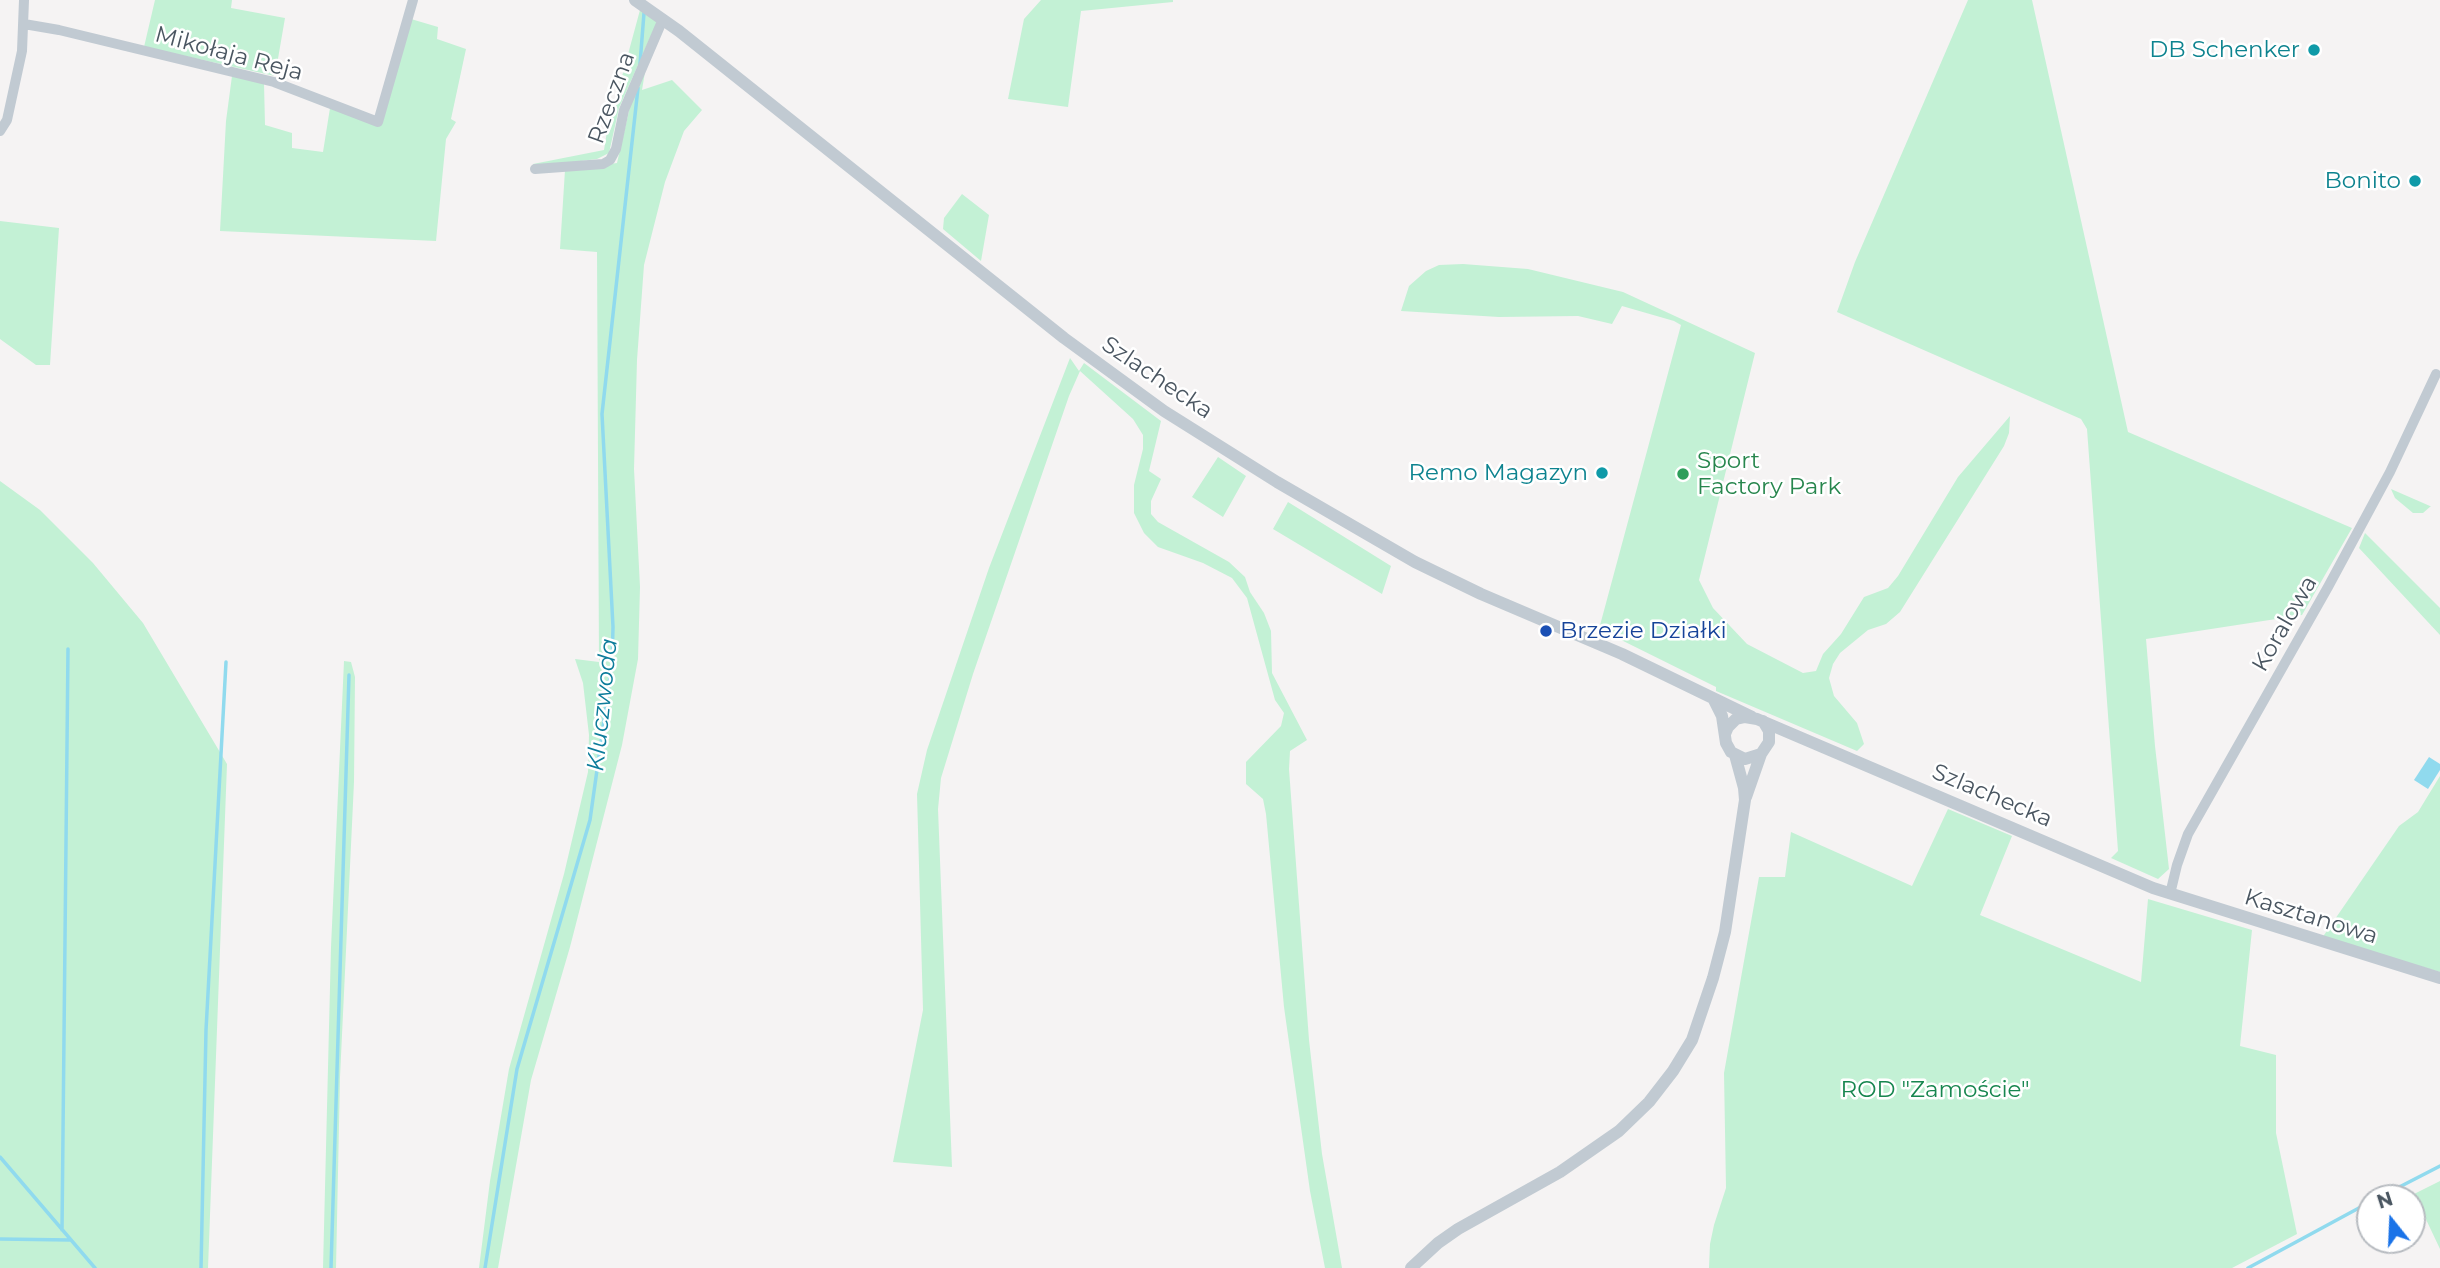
<!DOCTYPE html>
<html>
<head>
<meta charset="utf-8">
<style>
  body { margin:0 }
  #map { position:relative; width:2440px; height:1268px; overflow:hidden; background:#f5f3f3; font-family:Montserrat,sans-serif }
  canvas { display:block }
  .north { position:absolute; left:2356px; top:1184px; width:70px; height:70px; box-sizing:border-box; background:#fff; border:2px solid #b7bbc0; border-radius:50%; rotate:342deg; font-size:19px; font-weight:700; line-height:28px; text-align:center; color:#4a5661 }
  .north::after { content:''; display:block; margin:auto; width:24px; height:32px; background:#1a73e8; clip-path:polygon(50% 0,100% 100%,50% 72%,0 100%) }
</style>
</head>
<body>
<div id="map">
<canvas width="2440" height="1268"></canvas>
<div class="north">N</div>
</div>
<script>
const g = document.querySelector('canvas').getContext('2d');
g.lineJoin = 'round';
function paint(path, color) {
  g.fillStyle = color;
  g.fill(path, 'evenodd');
}
function shape(rows) {
  const path = new Path2D();
  for (const r of rows) {
    path.moveTo(r[0], r[1]);
    for (let i = 2; i < r.length; i += 2) path.lineTo(r[i], r[i + 1]);
  }
  return path;
}
function strokePath(path, color, width, dash) {
  g.strokeStyle = color;
  g.lineWidth = width;
  g.lineCap = dash ? 'butt' : 'round';
  g.setLineDash(dash || []);
  g.stroke(path);
}
function drawText(font, color, halo, rows, align = 'center') {
  g.font = font + ' Montserrat,sans-serif';
  g.lineWidth = 5;
  g.setLineDash([]);
  g.textBaseline = 'middle';
  g.strokeStyle = halo;
  g.fillStyle = color;
  for (const [text, x, y, turn = 0] of rows) {
    g.save();
    g.translate(x, y);
    g.rotate((+turn || 0) * Math.PI / 180);
    g.textAlign = isNaN(turn) ? turn : align;
    if (halo) g.strokeText(text, 0, 0);
    g.fillText(text, 0, 0);
    g.restore();
  }
}
const green = shape([
  [155,0,232,0,231,8,285,18,275,76,144,47],
  [1041,0,1173,0,1173,2,1081,11,1068,107,1008,99,1024,19],
  [1968,0,2032,0,2128,432,2352,528,2302,615,2146,639,2155,746,2169,869,2158,879,2111,858,2118,851,2087,429,2081,419,1837,312,1855,262],
  [640,10,657,22,619,108,609,153,597,159,533,167,533,164,604,150,611,106,614,106],
  [411,19,438,27,437,39,466,49,451,119,456,122,446,139,436,241,220,231,226,121,232,76,264,83,265,125,292,133,292,148,323,152,330,108,378,125],
  [645,72,642,90,672,80,702,110,684,131,665,182,644,265,637,360,634,469,640,587,638,659,622,745,570,947,531,1080,498,1268,479,1268,490,1181,509,1069,564,874,588,772,589,735,583,683,575,659,599,662,597,252,560,249,565,170,617,163,631,102],
  [962,194,989,215,981,261,943,229,944,218],
  [0,221,59,228,50,365,36,365,0,339],
  [1463,264,1528,269,1623,292,1755,353,1699,580,1713,608,1747,644,1803,673,1816,671,1823,654,1841,634,1864,597,1888,588,1898,576,1958,477,2010,416,2009,433,2004,446,1900,612,1886,624,1868,630,1840,653,1833,664,1829,678,1834,696,1857,723,1864,744,1857,751,1716,691,1716,687,1599,629,1681,325,1674,321,1622,306,1612,324,1578,316,1499,317,1401,311,1409,286,1426,271,1439,265],
  [1070,358,1079,371,1084,363,1161,421,1149,471,1161,479,1151,501,1151,514,1158,522,1229,562,1245,577,1250,592,1264,613,1271,631,1272,673,1307,740,1290,751,1289,769,1309,1040,1322,1154,1342,1268,1325,1268,1310,1191,1284,1007,1266,814,1263,799,1246,784,1246,762,1281,726,1284,713,1275,700,1247,598,1232,578,1203,563,1158,547,1144,533,1134,513,1134,485,1143,449,1143,435,1133,419,1080,371,1069,396,973,674,941,778,938,809,952,1167,893,1162,923,1010,917,794,927,750,989,568],
  [1218,457,1246,476,1223,517,1192,497],
  [0,481,40,510,93,563,143,623,227,764,208,1268,0,1268],
  [2391,489,2430,506,2431,506,2423,513,2413,513,2395,498],
  [1288,502,1391,566,1382,594,1273,529],
  [2365,533,2440,608,2440,635,2359,548],
  [344,661,351,662,355,677,354,782,340,1077,336,1268,323,1268,331,947],
  [2440,776,2440,972,2322,938,2399,826,2418,812],
  [1948,809,2012,836,1980,915,2141,982,2148,899,2252,930,2240,1046,2276,1055,2276,1133,2297,1234,2232,1268,1709,1268,1710,1244,1714,1225,1726,1188,1724,1073,1759,877,1785,877,1791,832,1912,886],
  [2440,1181,2440,1249,2414,1194]
]);
const water = shape([
  [2429,757,2440,764,2440,770,2428,789,2414,780]
]);
const stream = shape([
  [640,64,644,13],
  [0,1157,95,1268],
  [2378,1198,2440,1166],
  [62,1230,68,649],
  [0,1239,70,1240],
  [201,1268,206,1030,226,662],
  [331,1268,349,675],
  [485,1268,517,1069,590,820,612,663,613,627,602,414,638,88],
  [2248,1268,2370,1202]
]);
const minor = shape([
  [24,24,59,30,274,82,378,122,413,0],
  [0,131,7,120,22,51,24,0],
  [535,169,603,164,610,160,616,149,624,110,663,19],
  [2170,894,2177,865,2188,834,2328,587,2390,472,2436,374]
]);
const tertiary = shape([
  [635,0,679,31,1064,338,1164,411,1277,482,1415,562,1481,594,1622,654,1752,717],
  [1714,700,1722,716,1726,743,1731,752,1745,759,1761,754],
  [1725,734,1728,727,1736,719,1745,717,1757,719,2153,888,2440,978],
  [1746,797,1761,754,1769,742,1769,731,1763,721],
  [1411,1268,1438,1243,1458,1229,1560,1172,1619,1131,1649,1102,1673,1071,1692,1040,1713,978,1725,932,1745,800,1744,788,1735,755]
]);
const markers = [
  [2314,50,7,"#0f9aa8"],
  [2415,181,7,"#0f9aa8"],
  [1602,473,7,"#0f9aa8"],
  [1683,474,7,"#2e9e5b"],
  [1546,631,7,"#1a4fb4"]
];
const cultureNames = [
  ["DB Schenker",2300,50],
  ["Bonito",2401,181],
  ["Remo Magazyn",1588,473]
];
const streetNames = [
  ["Mikołaja Reja",229,54,15],
  ["Rzeczna",612,98,-70],
  ["Szlachecka",1157,378,34],
  ["Koralowa",2285,624,-60],
  ["Szlachecka",1992,796,23],
  ["Kasztanowa",2311,917,17]
];
const leisureNames = [
  ["Sport",1697,461],
  ["Factory Park",1697,487]
];
const transitNames = [
  ["Brzezie Działki",1560,631]
];
const parkNames = [
  ["ROD \"Zamoście\"",1935,1090]
];
const waterNames = [
  ["Kluczwoda",603,705,-84]
];
paint(green, '#c3f1d5');
paint(water, '#90daee');
strokePath(stream, '#90daee', 3.5);
strokePath(minor, '#c1cad2', 10);
strokePath(tertiary, '#c1cad2', 12);
for (const [x, y, r, color] of markers) {
  const dot = new Path2D();
  dot.arc(x, y, r, 0, 2 * Math.PI);
  g.fillStyle = color;
  g.fill(dot);
  strokePath(dot, '#fff', 2.5);
}
drawText('23px', '#0d838f', '#fff', cultureNames, 'right');
drawText('23px', '#4a5661', '#fff', streetNames);
drawText('23px', '#27864d', '#fff', leisureNames, 'left');
drawText('23px', '#164399', '#fff', transitNames, 'left');
drawText('23px', '#17864f', '#fff', parkNames);
drawText('italic 24px', '#0c7c9b', '#fff', waterNames);
</script>
</body>
</html>
